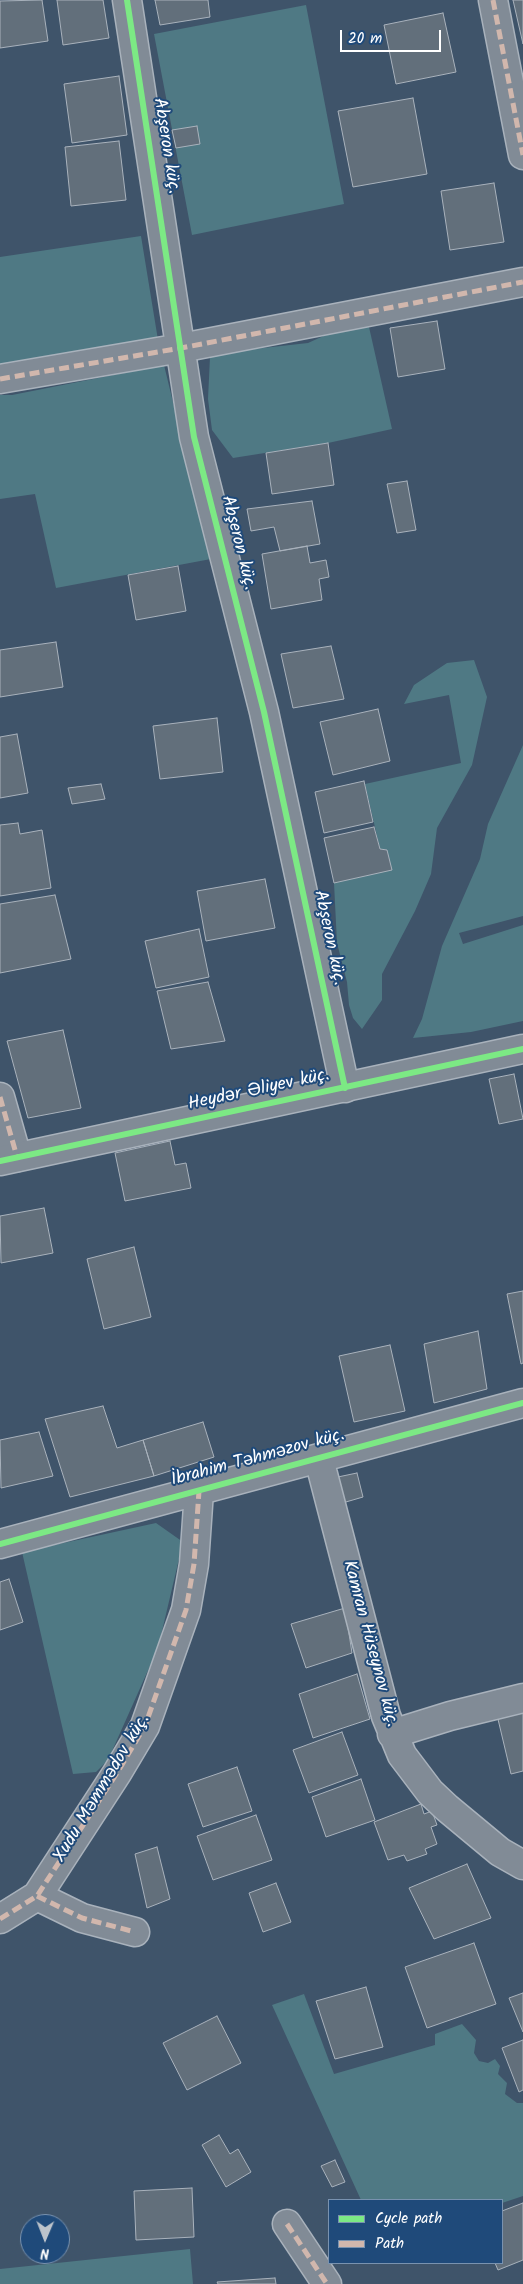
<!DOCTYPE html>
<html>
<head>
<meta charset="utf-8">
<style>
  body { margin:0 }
  #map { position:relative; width:523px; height:2284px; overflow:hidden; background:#3f546a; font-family:Kalam,sans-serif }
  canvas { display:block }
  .legend { position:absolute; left:328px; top:2199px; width:175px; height:65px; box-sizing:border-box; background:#1f4a7a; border:1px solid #7992af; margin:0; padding:6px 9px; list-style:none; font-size:15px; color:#fff }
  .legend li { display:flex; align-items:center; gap:10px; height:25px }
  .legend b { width:25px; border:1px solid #7992af }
  .north { position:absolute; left:20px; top:2214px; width:50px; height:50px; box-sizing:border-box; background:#1f4a7a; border:1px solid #7992af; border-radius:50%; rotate:181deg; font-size:14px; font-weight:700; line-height:20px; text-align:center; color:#fff }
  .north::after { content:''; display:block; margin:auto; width:18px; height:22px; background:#bcc3cb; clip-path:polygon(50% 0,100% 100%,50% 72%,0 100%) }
  .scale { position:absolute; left:340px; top:30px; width:101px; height:22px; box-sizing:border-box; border:2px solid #fff; border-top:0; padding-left:6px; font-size:15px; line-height:18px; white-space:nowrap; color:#fff; -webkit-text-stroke:4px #1f4a7a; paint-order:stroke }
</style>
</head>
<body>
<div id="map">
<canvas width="523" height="2284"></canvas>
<ul class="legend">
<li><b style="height:6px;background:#7ce984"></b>Cycle path</li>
<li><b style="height:6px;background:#d1b7ad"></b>Path</li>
</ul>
<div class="north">N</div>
<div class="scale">20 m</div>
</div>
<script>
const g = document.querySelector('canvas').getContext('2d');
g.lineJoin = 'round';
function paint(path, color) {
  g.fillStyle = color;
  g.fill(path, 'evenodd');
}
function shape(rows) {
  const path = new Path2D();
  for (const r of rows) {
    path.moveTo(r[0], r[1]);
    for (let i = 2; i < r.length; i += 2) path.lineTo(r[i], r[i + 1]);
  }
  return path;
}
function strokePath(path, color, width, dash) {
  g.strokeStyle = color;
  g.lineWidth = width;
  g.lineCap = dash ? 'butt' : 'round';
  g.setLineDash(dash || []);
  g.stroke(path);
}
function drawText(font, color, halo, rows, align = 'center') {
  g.font = font + ' Kalam,sans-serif';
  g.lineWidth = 4;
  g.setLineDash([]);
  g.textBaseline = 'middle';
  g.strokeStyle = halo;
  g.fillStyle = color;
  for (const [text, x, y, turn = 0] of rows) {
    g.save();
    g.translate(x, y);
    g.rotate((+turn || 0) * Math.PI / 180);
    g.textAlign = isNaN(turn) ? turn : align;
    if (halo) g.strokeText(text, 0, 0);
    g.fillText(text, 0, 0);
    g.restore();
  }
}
const green = shape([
  [306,5,344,204,192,235,154,34],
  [141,236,158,340,0,366,0,257],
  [369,327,392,429,328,443,233,458,212,430,208,399,210,357,236,351,308,343,341,328],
  [164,365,211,559,56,588,35,494,0,499,0,395,12,395],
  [474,660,487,697,472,765,437,828,431,874,415,911,382,974,382,1000,362,1029,353,1018,349,1005,347,982,337,943,334,883,391,869,387,850,380,849,365,784,461,763,449,695,404,704,414,685,447,663],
  [523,745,523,916,459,933,463,944,523,925,523,1021,471,1032,413,1038,422,1019,442,946,480,859,488,824],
  [156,1523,183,1542,158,1648,108,1760,96,1772,73,1774,22,1552],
  [304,1994,334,2074,435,2045,435,2034,462,2024,476,2040,474,2053,479,2061,488,2063,495,2059,500,2066,498,2074,507,2083,505,2094,517,2103,523,2103,523,2196,502,2203,502,2200,361,2200,272,2005],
  [190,2249,193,2284,0,2284,0,2269]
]);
const building = shape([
  [42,0,48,41,0,48,0,1,42,0],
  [57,0,103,0,109,38,63,45,57,0],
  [155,0,208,0,210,17,160,25,155,0],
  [513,0,523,0,523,44,513,0],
  [443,13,456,72,396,84,384,25,443,13],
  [119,76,127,135,72,143,64,84,119,76],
  [413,98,427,174,353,187,338,111,413,98],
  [197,126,200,144,176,148,172,130,197,126],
  [119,141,126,200,71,206,65,147,119,141],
  [494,183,504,242,450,250,441,191,494,183],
  [437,321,445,369,398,377,390,328,437,321],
  [328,443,334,485,272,494,266,453,328,443],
  [407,481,416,530,397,533,387,484,407,481],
  [312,501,320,544,280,551,274,527,251,531,247,509,312,501],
  [307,546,310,563,326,560,329,577,319,579,322,600,271,609,262,554,307,546],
  [178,566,186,611,136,620,128,575,178,566],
  [56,642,63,687,0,697,0,650,56,642],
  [331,646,344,699,293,708,281,654,331,646],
  [378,709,390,761,333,775,320,722,378,709],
  [217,718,223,772,160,779,153,726,217,718],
  [17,734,28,793,0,798,0,737,17,734],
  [364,781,373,822,324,833,315,792,364,781],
  [101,784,105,799,72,804,68,788,101,784],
  [18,823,20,834,42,830,51,888,0,896,0,825,18,823],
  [374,827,380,849,387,850,392,870,334,883,324,838,374,827],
  [265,879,275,928,206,941,197,891,265,879],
  [55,895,71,959,0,973,0,904,55,895],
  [199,929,209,977,156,988,145,941,199,929],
  [208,982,225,1041,171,1049,157,991,208,982],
  [63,1030,81,1108,28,1118,7,1041,63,1030],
  [514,1074,523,1119,499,1124,489,1079,514,1074],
  [170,1141,175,1165,186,1163,191,1188,125,1201,115,1153,170,1141],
  [44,1208,53,1253,1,1263,0,1216,44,1208],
  [134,1247,151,1317,104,1329,87,1259,134,1247],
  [523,1291,523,1363,521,1364,507,1294,523,1291],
  [478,1331,487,1389,434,1403,424,1344,478,1331],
  [390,1345,405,1411,354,1422,339,1356,390,1345],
  [103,1406,117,1448,143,1440,154,1476,70,1497,45,1419,103,1406],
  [203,1422,214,1457,154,1476,143,1440,203,1422],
  [39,1432,53,1476,1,1488,0,1440,39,1432],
  [357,1473,363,1497,339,1504,333,1478,357,1473],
  [9,1579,23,1622,0,1630,0,1582,9,1579],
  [345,1608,352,1653,306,1668,291,1624,345,1608],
  [357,1674,370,1719,313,1738,299,1694,357,1674],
  [523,1708,523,1771,511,1774,497,1715,523,1708],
  [342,1732,358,1775,309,1793,293,1750,342,1732],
  [237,1767,252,1811,203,1827,188,1784,237,1767],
  [361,1779,375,1820,326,1837,312,1797,361,1779],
  [421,1804,424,1814,432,1811,437,1825,431,1827,437,1844,425,1849,427,1854,407,1861,404,1855,388,1860,374,1822,421,1804],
  [256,1815,272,1860,213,1880,197,1836,256,1815],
  [157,1847,170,1899,147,1908,135,1854,157,1847],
  [467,1864,491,1918,434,1939,409,1888,467,1864],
  [276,1883,291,1922,263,1932,249,1893,276,1883],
  [474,1943,496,2004,427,2028,405,1967,474,1943],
  [366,1987,383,2047,335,2059,316,2001,366,1987],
  [523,1993,523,2032,509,1998,523,1993],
  [217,2016,241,2063,187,2090,163,2043,217,2016],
  [523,2040,523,2090,519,2092,502,2048,523,2040],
  [219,2135,230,2154,238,2149,251,2172,226,2187,202,2145,219,2135],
  [335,2160,345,2182,332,2187,321,2166,335,2160],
  [192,2188,194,2237,136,2240,134,2191,192,2188],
  [523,2203,523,2260,498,2270,495,2263,502,2263,502,2211,523,2203],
  [275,2278,276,2284,218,2284,217,2282,275,2278]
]);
const street = shape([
  [127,0,194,437,264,712,345,1088],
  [493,0,523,155],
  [0,379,181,348,523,282],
  [0,1097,17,1157],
  [319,1459,386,1716,402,1755,430,1792,447,1808,500,1852,523,1865],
  [0,1544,523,1403],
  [392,1734,450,1716,523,1698],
  [37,1896,82,1918,135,1932],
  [0,1919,37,1896,117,1773,145,1726,186,1610,194,1564,199,1491],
  [287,2224,327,2284]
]);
const secondary = shape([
  [0,1161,523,1049]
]);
const quiet = shape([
  [493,0,523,155],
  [0,379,181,348,523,282],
  [0,1097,17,1157],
  [37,1896,82,1918,135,1932],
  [0,1919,37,1896,117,1773,145,1726,186,1610,194,1564,199,1491],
  [287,2224,327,2284]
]);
const cycleway = shape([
  [127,0,194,437,264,712,345,1088],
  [0,1161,523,1049],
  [0,1544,523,1403]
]);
const streetNames = [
  ["Abşeron küç.",165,146,81],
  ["Abşeron küç.",237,543,76],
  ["Abşeron küç.",328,938,78],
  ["Heydər Əliyev küç.",259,1091,-12],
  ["İbrahim Təhməzov küç.",258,1459,-15],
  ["Kamran Hüseynov küç.",369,1644,75],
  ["Xudu Məmmədov küç.",103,1789,-59]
];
paint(green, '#4f7984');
paint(building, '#626f7b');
strokePath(building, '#a9b2bc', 1);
strokePath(street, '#a9b2bc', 31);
strokePath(secondary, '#a9b2bc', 31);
strokePath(street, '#818b96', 28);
strokePath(secondary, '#818b96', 28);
strokePath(quiet, '#d1b7ad', 5, [10, 5]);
strokePath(cycleway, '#7ce984', 6);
drawText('18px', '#fff', '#1f4a7a', streetNames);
</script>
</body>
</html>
